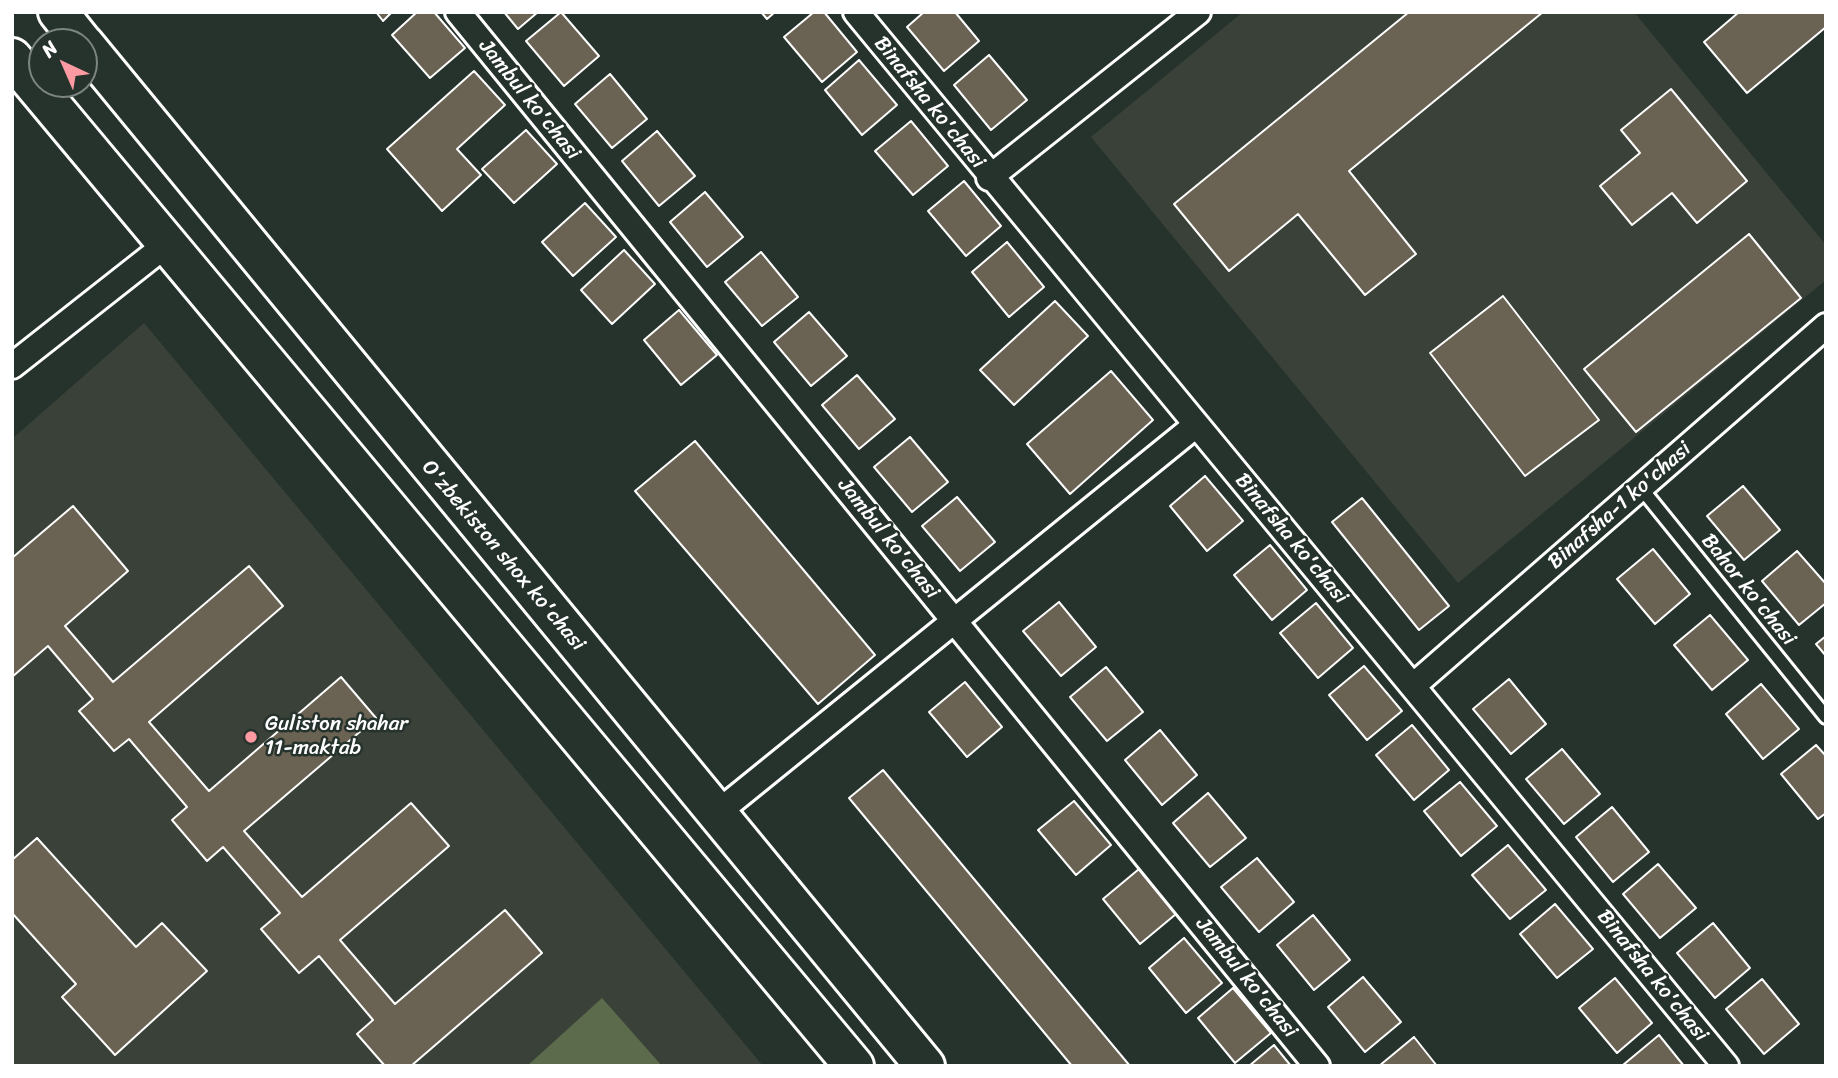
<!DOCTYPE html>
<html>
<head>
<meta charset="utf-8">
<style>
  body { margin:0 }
  #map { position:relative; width:1838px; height:1078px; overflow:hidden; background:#26332d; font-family:Sriracha,sans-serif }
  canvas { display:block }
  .frame { position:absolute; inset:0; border:14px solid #fff; pointer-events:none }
  .north { position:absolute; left:28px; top:28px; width:70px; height:70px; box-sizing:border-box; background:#26332d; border:2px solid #7d8581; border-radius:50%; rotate:316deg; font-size:19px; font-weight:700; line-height:28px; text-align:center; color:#fff }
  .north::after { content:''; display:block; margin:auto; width:24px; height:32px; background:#ff9aa2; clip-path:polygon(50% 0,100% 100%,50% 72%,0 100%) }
</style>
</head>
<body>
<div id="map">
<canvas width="1838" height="1078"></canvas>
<div class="frame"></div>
<div class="north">N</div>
</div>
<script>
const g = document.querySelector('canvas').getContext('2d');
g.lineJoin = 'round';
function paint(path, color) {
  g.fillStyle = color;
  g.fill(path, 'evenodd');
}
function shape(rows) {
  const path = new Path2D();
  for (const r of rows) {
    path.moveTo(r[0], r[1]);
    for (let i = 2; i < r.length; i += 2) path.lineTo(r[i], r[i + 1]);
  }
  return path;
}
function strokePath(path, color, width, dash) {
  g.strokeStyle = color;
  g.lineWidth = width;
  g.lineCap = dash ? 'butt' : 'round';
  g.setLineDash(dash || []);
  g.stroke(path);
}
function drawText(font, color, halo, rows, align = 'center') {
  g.font = font + ' Sriracha,sans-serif';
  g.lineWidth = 5;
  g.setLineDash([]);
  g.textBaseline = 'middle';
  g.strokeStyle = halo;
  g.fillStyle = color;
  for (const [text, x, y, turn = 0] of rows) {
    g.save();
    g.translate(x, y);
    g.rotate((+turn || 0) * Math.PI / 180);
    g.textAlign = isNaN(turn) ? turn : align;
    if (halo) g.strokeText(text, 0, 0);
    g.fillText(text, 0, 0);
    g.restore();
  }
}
const built = shape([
  [1243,12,1634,12,1826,245,1826,280,1458,583,1091,137],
  [144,323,763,1066,12,1066,12,439]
]);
const green = shape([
  [602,998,662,1066,527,1066]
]);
const building = shape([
  [376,12,392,12,383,21,376,12],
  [417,12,434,12,465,48,430,78,392,35,417,12],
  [504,12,538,12,518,29,504,12],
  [561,12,599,56,564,86,526,41,561,12],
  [761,12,775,12,767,19,761,12],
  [814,12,824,12,857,52,822,82,784,37,814,12],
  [924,12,955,12,979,41,944,71,907,27,924,12],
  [1409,12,1543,12,1349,171,1416,254,1365,295,1298,214,1229,271,1174,204,1409,12],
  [1739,12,1826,12,1826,27,1747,93,1704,42,1739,12],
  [989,55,1027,100,991,130,954,85,989,55],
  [859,60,897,105,862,135,825,90,859,60],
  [474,71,505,105,457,149,481,175,442,211,387,149,474,71],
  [610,74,647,119,612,148,575,104,610,74],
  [1671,89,1747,181,1697,223,1672,193,1632,225,1600,186,1640,153,1621,130,1671,89],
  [911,121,948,166,913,195,875,151,911,121],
  [526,130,557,164,514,203,482,169,526,130],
  [657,131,695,176,659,206,622,161,657,131],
  [964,181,1001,226,966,256,928,211,964,181],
  [705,192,743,237,707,267,670,222,705,192],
  [585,203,616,237,573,276,542,242,585,203],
  [1749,234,1801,298,1636,432,1584,369,1749,234],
  [1007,242,1044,287,1009,317,972,272,1007,242],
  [624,250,655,284,612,324,581,290,624,250],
  [761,252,798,297,762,326,725,282,761,252],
  [1503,296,1599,420,1525,476,1430,353,1503,296],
  [1055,301,1088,336,1014,405,980,370,1055,301],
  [679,310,717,355,681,385,644,340,679,310],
  [809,312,847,356,811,386,774,342,809,312],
  [1111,371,1153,420,1070,494,1027,444,1111,371],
  [857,375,895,419,859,449,822,405,857,375],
  [910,437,948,482,912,512,874,467,910,437],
  [695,441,875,655,818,704,635,491,695,441],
  [1205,476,1243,521,1207,551,1170,506,1205,476],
  [1743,486,1780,530,1744,560,1707,516,1743,486],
  [957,497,995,542,960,571,922,526,957,497],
  [1362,498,1449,606,1419,630,1332,522,1362,498],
  [73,506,128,571,65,626,113,682,249,566,283,606,149,722,209,791,341,677,376,718,244,831,302,897,411,803,449,846,340,940,395,1004,505,910,542,953,411,1066,385,1066,357,1034,373,1020,319,956,299,973,261,929,280,913,223,847,207,861,172,820,187,807,129,739,114,751,79,711,93,699,48,646,12,677,12,558,73,506],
  [1270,545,1307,590,1272,620,1234,575,1270,545],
  [1653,549,1690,594,1655,624,1617,579,1653,549],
  [1797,551,1826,584,1826,603,1799,625,1762,581,1797,551],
  [1059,602,1096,647,1061,676,1023,631,1059,602],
  [1316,603,1353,648,1318,678,1280,633,1316,603],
  [1710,615,1748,660,1712,690,1674,645,1710,615],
  [1826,636,1826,656,1816,644,1826,636],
  [1364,666,1402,711,1367,740,1329,695,1364,666],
  [1106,667,1143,712,1107,741,1070,697,1106,667],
  [1509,679,1546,724,1511,754,1473,709,1509,679],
  [965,682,1002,727,967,757,929,712,965,682],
  [1761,684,1799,729,1763,759,1726,714,1761,684],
  [1412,725,1449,770,1414,800,1376,755,1412,725],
  [1160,730,1197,775,1162,805,1125,760,1160,730],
  [1816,745,1826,756,1826,813,1818,819,1781,774,1816,745],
  [1562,749,1600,794,1564,824,1526,779,1562,749],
  [883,770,1130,1066,1072,1066,849,798,883,770],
  [1460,782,1497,826,1461,856,1424,811,1460,782],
  [1208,793,1246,838,1210,867,1173,823,1208,793],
  [1074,801,1111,845,1076,875,1038,830,1074,801],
  [1612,807,1649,852,1613,882,1576,837,1612,807],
  [37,838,136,947,162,923,207,971,115,1055,62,997,76,984,12,913,12,860,37,838],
  [1508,845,1546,890,1510,919,1472,875,1508,845],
  [1257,858,1294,902,1259,932,1221,887,1257,858],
  [1658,864,1696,908,1660,938,1623,894,1658,864],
  [1139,869,1176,914,1140,944,1103,899,1139,869],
  [1555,904,1593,949,1557,978,1520,934,1555,904],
  [1313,915,1350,960,1314,990,1277,945,1313,915],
  [1713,923,1750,968,1715,998,1677,953,1713,923],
  [1184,938,1222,983,1186,1013,1149,968,1184,938],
  [1363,977,1401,1022,1365,1052,1328,1007,1363,977],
  [1615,978,1652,1023,1617,1053,1579,1008,1615,978],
  [1762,979,1799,1024,1764,1054,1726,1009,1762,979],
  [1233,988,1271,1033,1235,1063,1198,1018,1233,988],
  [1659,1035,1684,1066,1624,1066,1623,1065,1659,1035],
  [1414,1037,1437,1066,1379,1066,1414,1037],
  [1274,1045,1291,1066,1249,1066,1274,1045]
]);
const lane = shape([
  [1641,488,1826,717]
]);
const street = shape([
  [458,12,1317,1066],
  [856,12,1726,1066],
  [989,178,1198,12],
  [12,366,167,244],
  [1413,686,1826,326],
  [716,814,1196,425]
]);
const primary = shape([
  [58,12,82,42],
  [84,44,925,1066],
  [12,58,854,1066]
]);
const markers = [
  [251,737,7,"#ff9aa2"]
];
const streetNames = [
  ["Jambul ko'chasi",529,100,51],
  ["Binafsha ko'chasi",929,103,51],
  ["Binafsha-1 ko'chasi",1620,506,-41],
  ["Jambul ko'chasi",888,539,51],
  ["Binafsha ko'chasi",1291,539,50],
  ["O'zbekiston shox ko'chasi",503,556,50],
  ["Bahor ko'chasi",1748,590,51],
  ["Binafsha ko'chasi",1652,976,51],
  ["Jambul ko'chasi",1246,978,51]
];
const poiNames = [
  ["Guliston shahar",265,725],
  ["11-maktab",265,749]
];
paint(built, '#3a4138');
paint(green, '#5c6b4c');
paint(building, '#6a6353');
strokePath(building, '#fff', 2);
strokePath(lane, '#fff', 18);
strokePath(street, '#fff', 30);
strokePath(primary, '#fff', 44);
strokePath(lane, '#26332d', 12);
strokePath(street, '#26332d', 24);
strokePath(primary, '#26332d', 38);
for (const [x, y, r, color] of markers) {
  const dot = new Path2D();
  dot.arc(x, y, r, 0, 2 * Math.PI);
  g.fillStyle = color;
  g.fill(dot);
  strokePath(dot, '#26332d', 2.5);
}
drawText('21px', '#fff', '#26332d', streetNames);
drawText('21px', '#fff', '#26332d', poiNames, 'left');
</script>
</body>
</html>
